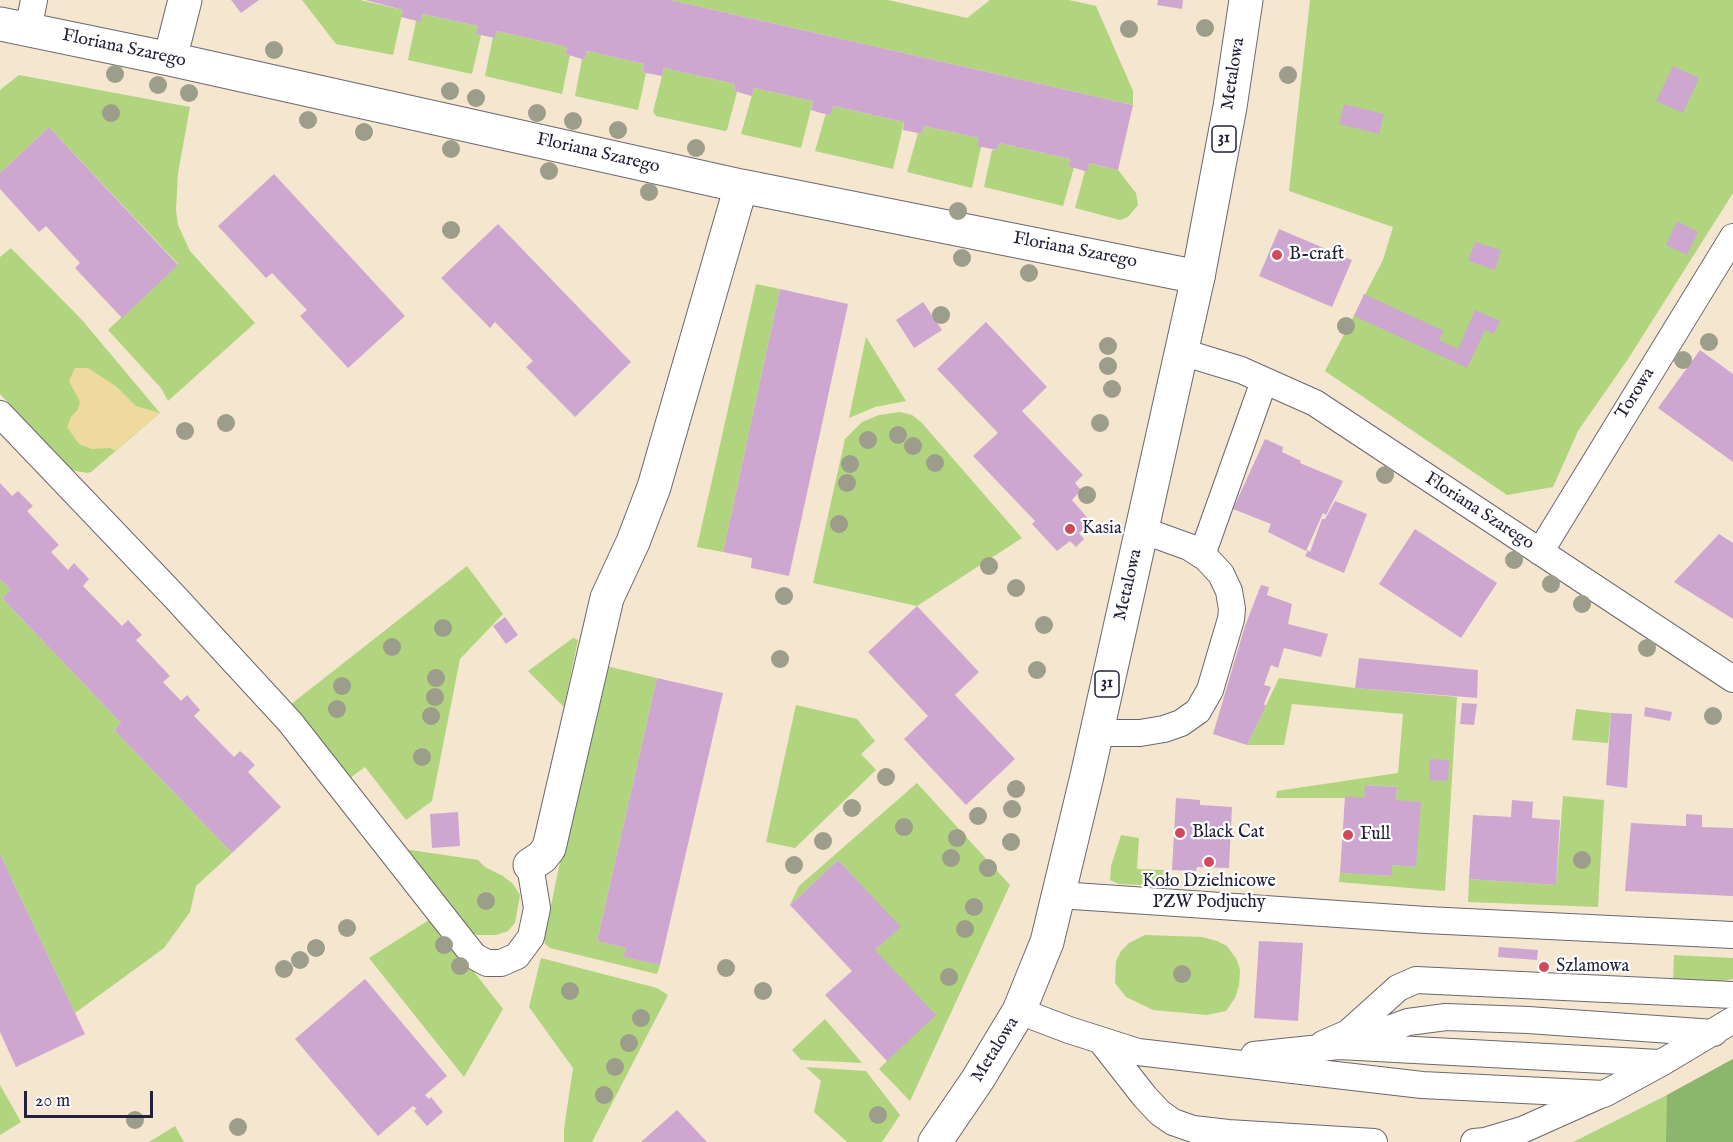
<!DOCTYPE html>
<html>
<head>
<meta charset="utf-8">
<style>
  body { margin:0 }
  #map { position:relative; width:1733px; height:1142px; overflow:hidden; background:#f4e6cf; font-family:"IM FELL English",serif }
  canvas { display:block }
  .scale { position:absolute; left:24px; top:1091px; width:129px; height:27px; box-sizing:border-box; border:3px solid #22223b; border-top:0; padding-left:8px; font-size:18px; line-height:21px; white-space:nowrap; color:#22223b; -webkit-text-stroke:4px #fff; paint-order:stroke }
</style>
</head>
<body>
<div id="map">
<canvas width="1733" height="1142"></canvas>
<div class="scale">20 m</div>
</div>
<script>
const g = document.querySelector('canvas').getContext('2d');
g.lineJoin = 'round';
function paint(path, color) {
  g.fillStyle = color;
  g.fill(path, 'evenodd');
}
function shape(rows) {
  const path = new Path2D();
  for (const r of rows) {
    path.moveTo(r[0], r[1]);
    for (let i = 2; i < r.length; i += 2) path.lineTo(r[i], r[i + 1]);
  }
  return path;
}
function strokePath(path, color, width, dash) {
  g.strokeStyle = color;
  g.lineWidth = width;
  g.lineCap = dash ? 'butt' : 'round';
  g.setLineDash(dash || []);
  g.stroke(path);
}
function drawText(font, color, halo, rows, align = 'center') {
  g.font = font + ' "IM FELL English",serif';
  g.lineWidth = 4.5;
  g.setLineDash([]);
  g.textBaseline = 'middle';
  g.strokeStyle = halo;
  g.fillStyle = color;
  for (const [text, x, y, turn = 0] of rows) {
    g.save();
    g.translate(x, y);
    g.rotate((+turn || 0) * Math.PI / 180);
    g.textAlign = isNaN(turn) ? turn : align;
    if (halo) g.strokeText(text, 0, 0);
    g.fillText(text, 0, 0);
    g.restore();
  }
}
const green = shape([
  [302,0,360,0,403,10,393,55,336,44],
  [670,0,888,0,967,18,990,0,1069,0,1096,6,1133,91,1133,105],
  [1310,0,1733,0,1733,193,1630,356,1578,431,1553,487,1507,495,1325,371,1383,260,1393,227,1289,191],
  [422,14,478,26,476,34,481,35,472,74,408,60,416,21,421,21],
  [497,31,567,47,565,54,570,55,562,94,485,76,493,37,495,38],
  [587,51,644,64,642,71,646,73,638,110,575,96,582,59,585,59],
  [664,68,735,84,734,91,737,92,727,130,725,131,656,116,653,112],
  [19,75,190,107,178,173,176,210,178,225,190,251,255,323,168,401,161,388,108,330,178,264,49,127,0,173,0,90],
  [754,88,813,101,801,148,741,134],
  [833,106,904,122,893,169,815,151,826,113,831,114],
  [924,126,979,138,981,147,972,188,907,172,918,133,922,134],
  [999,143,1070,159,1068,166,1074,167,1063,206,984,187,992,150,997,150],
  [1089,163,1118,170,1136,193,1138,205,1128,217,1120,220,1075,208,1085,171,1088,171],
  [11,248,82,320,160,413,91,472,87,473,71,470,0,394,0,257],
  [756,284,780,289,723,552,697,547],
  [866,337,906,401,875,407,849,418],
  [900,412,912,415,922,423,1022,538,917,606,813,583,845,439,862,422,879,415],
  [467,566,503,614,460,659,432,801,406,820,365,767,350,778,290,705],
  [0,579,11,590,2,598,121,723,114,730,232,853,196,886,190,912,164,948,75,1013,0,854],
  [573,638,578,640,564,707,528,671],
  [606,666,657,678,597,941,626,948,624,957,660,965,657,974,550,948,545,944,544,939,565,838],
  [1279,678,1355,688,1457,697,1445,891,1339,882,1340,873,1392,876,1392,865,1416,867,1396,800,1397,787,1366,785,1364,798,1276,798,1277,791,1398,773,1403,714,1292,704,1284,745,1247,745],
  [796,705,857,719,875,741,861,754,876,770,795,848,766,842],
  [1576,709,1611,713,1608,743,1572,740],
  [917,783,1010,885,910,1101,879,1069,887,1061,875,950,900,927,838,860,790,905,799,886],
  [1563,796,1604,800,1598,907,1468,902,1469,879,1556,885],
  [1121,835,1139,838,1137,869,1164,870,1163,886,1119,884,1110,880,1111,866],
  [404,849,478,860,485,867,503,876,513,884,520,895,515,923,508,931,496,935,477,935,469,931],
  [432,918,503,1009,464,1077,369,958],
  [1145,935,1202,937,1217,941,1227,946,1237,960,1240,970,1239,986,1235,998,1226,1011,1207,1015,1153,1010,1126,997,1115,983,1116,961,1121,951,1129,943],
  [1674,955,1733,958,1733,979,1721,981,1673,981],
  [541,958,657,988,668,995,592,1142,564,1142,564,1129,573,1068,529,1007],
  [825,1019,862,1063,801,1060,792,1050],
  [1733,1059,1733,1142,1573,1142,1667,1095],
  [806,1067,866,1071,900,1115,882,1142,847,1142,814,1112,821,1081],
  [0,1085,21,1122,0,1135],
  [175,1126,184,1142,149,1142]
]);
const forest = shape([
  [1733,1059,1733,1142,1666,1142,1667,1095]
]);
const sand = shape([
  [75,368,88,368,117,387,136,406,160,413,115,451,110,448,92,449,79,444,67,427,71,417,78,409,80,402,69,381]
]);
const building = shape([
  [231,0,259,0,241,13],
  [365,0,670,0,1133,105,1118,170,1089,163,1088,171,1085,171,1068,166,1070,159,999,143,997,150,977,146,979,138,924,126,922,134,913,132,903,130,904,122,833,106,831,115,821,113,811,110,813,101,754,88,752,96,734,91,735,84,664,68,662,76,646,73,642,71,644,64,587,51,585,59,582,59,565,54,567,47,497,31,495,38,476,34,478,26,422,14,421,22,401,17,403,10],
  [1158,0,1183,0,1182,9,1157,5],
  [1673,66,1699,78,1683,113,1656,101],
  [1344,104,1384,114,1379,134,1339,124],
  [49,127,178,265,122,318,75,268,80,263,46,226,39,232,0,189,0,173],
  [274,174,405,316,348,368,300,316,307,310,272,273,266,278,218,226],
  [1677,221,1698,232,1687,255,1666,245],
  [498,224,631,362,575,417,526,367,533,361,495,322,490,328,441,278],
  [1279,229,1352,260,1332,307,1259,276],
  [1475,242,1501,250,1495,270,1468,261],
  [780,289,848,304,789,576,751,568,752,558,723,552],
  [1364,294,1444,331,1439,340,1458,349,1475,310,1500,321,1494,334,1485,330,1467,368,1354,316],
  [923,302,942,330,914,348,896,320],
  [986,322,1047,387,1022,411,1083,475,1075,483,1081,490,1072,500,1091,522,1079,533,1084,539,1076,547,1070,541,1057,551,1032,524,1035,521,973,456,998,433,937,369],
  [1700,350,1733,374,1733,462,1658,408],
  [1265,439,1283,447,1282,452,1301,461,1300,463,1343,481,1326,515,1323,513,1306,551,1268,532,1271,524,1233,509],
  [0,483,12,496,18,491,33,506,27,511,59,545,51,552,68,570,74,563,89,579,83,586,122,626,128,620,142,635,136,640,170,676,163,682,181,701,187,695,200,710,194,716,234,757,240,751,248,758,255,765,248,772,281,807,232,853,114,730,121,723,2,598,11,590,0,579],
  [1335,501,1367,514,1344,573,1305,556,1308,550,1310,552,1322,519,1325,519],
  [1415,529,1497,583,1461,638,1379,584],
  [1719,534,1733,543,1733,619,1674,582],
  [1261,585,1269,587,1267,595,1292,604,1288,624,1328,634,1321,657,1284,648,1278,668,1271,665,1264,685,1271,687,1264,704,1266,706,1247,745,1213,734,1245,626],
  [917,606,979,672,955,695,1015,759,966,805,904,739,928,716,868,652],
  [505,617,518,635,506,644,493,626],
  [1359,658,1478,670,1477,698,1355,688],
  [657,678,723,693,660,965,623,957,626,948,597,941],
  [1462,703,1477,704,1474,725,1460,724],
  [1645,707,1672,712,1670,721,1644,716],
  [1611,713,1632,714,1627,788,1606,785],
  [1430,759,1449,760,1448,781,1429,780],
  [1365,785,1397,787,1396,800,1421,802,1416,867,1392,865,1392,876,1340,873,1345,796,1364,798],
  [1176,798,1200,800,1200,805,1232,807,1229,868,1197,867,1196,871,1172,870],
  [1512,800,1533,802,1532,818,1560,820,1556,885,1469,879,1473,815,1511,817],
  [458,812,460,846,432,848,430,814],
  [1686,814,1702,815,1702,827,1733,828,1733,896,1625,891,1631,823,1686,826],
  [0,854,85,1034,16,1067,0,1032],
  [838,860,901,927,875,950,936,1015,887,1061,825,995,852,971,790,905],
  [1259,941,1303,943,1298,1021,1254,1018],
  [1499,947,1538,950,1537,960,1498,957],
  [365,979,447,1076,425,1095,429,1099,431,1097,443,1112,427,1126,414,1111,417,1109,413,1106,378,1136,295,1039],
  [677,1110,707,1142,641,1142]
]);
const service = shape([
  [28,30,34,0],
  [1182,352,1241,370,1315,403,1733,679],
  [0,414,172,594,290,722,474,956,487,963,501,963,517,956,531,937,537,908,530,865],
  [1540,552,1733,237],
  [1202,555,1264,381],
  [1095,733,1140,733,1164,729,1181,723,1198,711,1210,690,1231,619,1232,609,1229,591,1221,574,1206,558,1189,547,1142,530],
  [1059,895,1426,920,1733,935],
  [1019,1011,1069,1030,1138,1052,1422,1085,1604,1094,1661,1063,1733,1020],
  [1101,1041,1145,1097,1160,1113,1173,1122,1193,1129,1228,1133,1374,1142],
  [1353,1042,1408,1022,1446,1017,1528,1020,1714,1033],
  [1323,1044,1348,1033,1398,988,1416,980,1733,995],
  [1254,1055,1339,1046,1660,1063],
  [1474,1142,1485,1141,1522,1130,1598,1096]
]);
const minor = shape([
  [0,24,170,59,741,186,1198,277],
  [170,59,185,0],
  [530,865,542,857,549,848,607,598,633,542,654,487,741,186]
]);
const primary = shape([
  [935,1142,978,1079,1019,1011,1047,942,1087,776,1198,277,1230,107,1246,0]
]);
const trees = [
  [1205,28],
  [1129,29],
  [274,50],
  [115,74],
  [1288,75],
  [158,85],
  [450,91],
  [189,93],
  [476,98],
  [111,113],
  [537,113],
  [308,120],
  [573,121],
  [618,130],
  [364,132],
  [696,148],
  [451,149],
  [549,171],
  [649,192],
  [958,211],
  [451,230],
  [962,258],
  [1029,273],
  [941,315],
  [1346,326],
  [1709,342],
  [1108,346],
  [1683,360],
  [1108,366],
  [1112,389],
  [226,423],
  [1100,423],
  [185,431],
  [898,435],
  [868,440],
  [913,446],
  [935,463],
  [850,464],
  [1385,475],
  [847,483],
  [1087,495],
  [839,524],
  [1514,560],
  [989,566],
  [1551,584],
  [1016,588],
  [784,596],
  [1582,604],
  [1044,625],
  [443,628],
  [392,647],
  [1647,648],
  [780,659],
  [1037,670],
  [436,678],
  [342,686],
  [435,697],
  [337,709],
  [431,716],
  [1713,716],
  [422,757],
  [886,777],
  [1016,789],
  [852,808],
  [1012,809],
  [978,816],
  [904,827],
  [957,838],
  [823,841],
  [1011,842],
  [951,858],
  [1582,860],
  [794,865],
  [988,868],
  [486,901],
  [974,907],
  [347,928],
  [965,929],
  [444,945],
  [316,948],
  [300,960],
  [460,966],
  [726,968],
  [284,969],
  [1182,974],
  [949,977],
  [570,991],
  [763,991],
  [641,1018],
  [629,1043],
  [615,1067],
  [604,1095],
  [878,1115],
  [135,1120],
  [238,1127]
];
const markers = [
  [1277,255,6,"#d1495b"],
  [1070,529,6,"#d1495b"],
  [1180,833,6,"#d1495b"],
  [1348,835,6,"#d1495b"],
  [1209,862,6,"#d1495b"],
  [1544,967,6,"#d1495b"]
];
const shields = [
  [1224,139,24],
  [1107,684,24]
];
const shieldNames = [
  ["31",1224,139],
  ["31",1107,684]
];
const streetNames = [
  ["Floriana Szarego",124,49,12],
  ["Metalowa",1234,74,-81],
  ["Floriana Szarego",598,154,13],
  ["Floriana Szarego",1075,251,11],
  ["Torowa",1636,394,-58],
  ["Floriana Szarego",1479,512,33],
  ["Metalowa",1129,585,-77],
  ["Metalowa",996,1050,-58]
];
const poiNames = [
  ["B-craft",1289,255],
  ["Kasia",1082,529],
  ["Black Cat",1192,833],
  ["Full",1360,835],
  ["Koło Dzielnicowe",1209,882,"center"],
  ["PZW Podjuchy",1209,903,"center"],
  ["Szlamowa",1556,967]
];
paint(green, '#b0d57e');
paint(forest, '#8cb66d');
paint(sand, '#eeda9e');
paint(building, '#cea7d1');
strokePath(service, '#6c676f', 28);
strokePath(minor, '#6c676f', 35);
strokePath(primary, '#6c676f', 35);
strokePath(service, '#fff', 26);
strokePath(minor, '#fff', 33);
strokePath(primary, '#fff', 33);
g.fillStyle = '#9c9d8a';
for (const [x, y] of trees) {
  g.beginPath();
  g.arc(x, y, 9, 0, 2 * Math.PI);
  g.fill();
}
for (const [x, y, r, color] of markers) {
  const dot = new Path2D();
  dot.arc(x, y, r, 0, 2 * Math.PI);
  g.fillStyle = color;
  g.fill(dot);
  strokePath(dot, '#fff', 2);
}
for (const [x, y, w] of shields) {
  const box = new Path2D();
  box.roundRect(x - w / 2, y - 13, w, 26, 4.5);
  g.fillStyle = '#fff';
  g.fill(box);
  strokePath(box, '#22223b', 1.5);
}
drawText('bold 16px', '#22223b', null, shieldNames);
drawText('18px', '#22223b', '#fff', streetNames);
drawText('18px', '#22223b', '#fff', poiNames, 'left');
</script>
</body>
</html>
